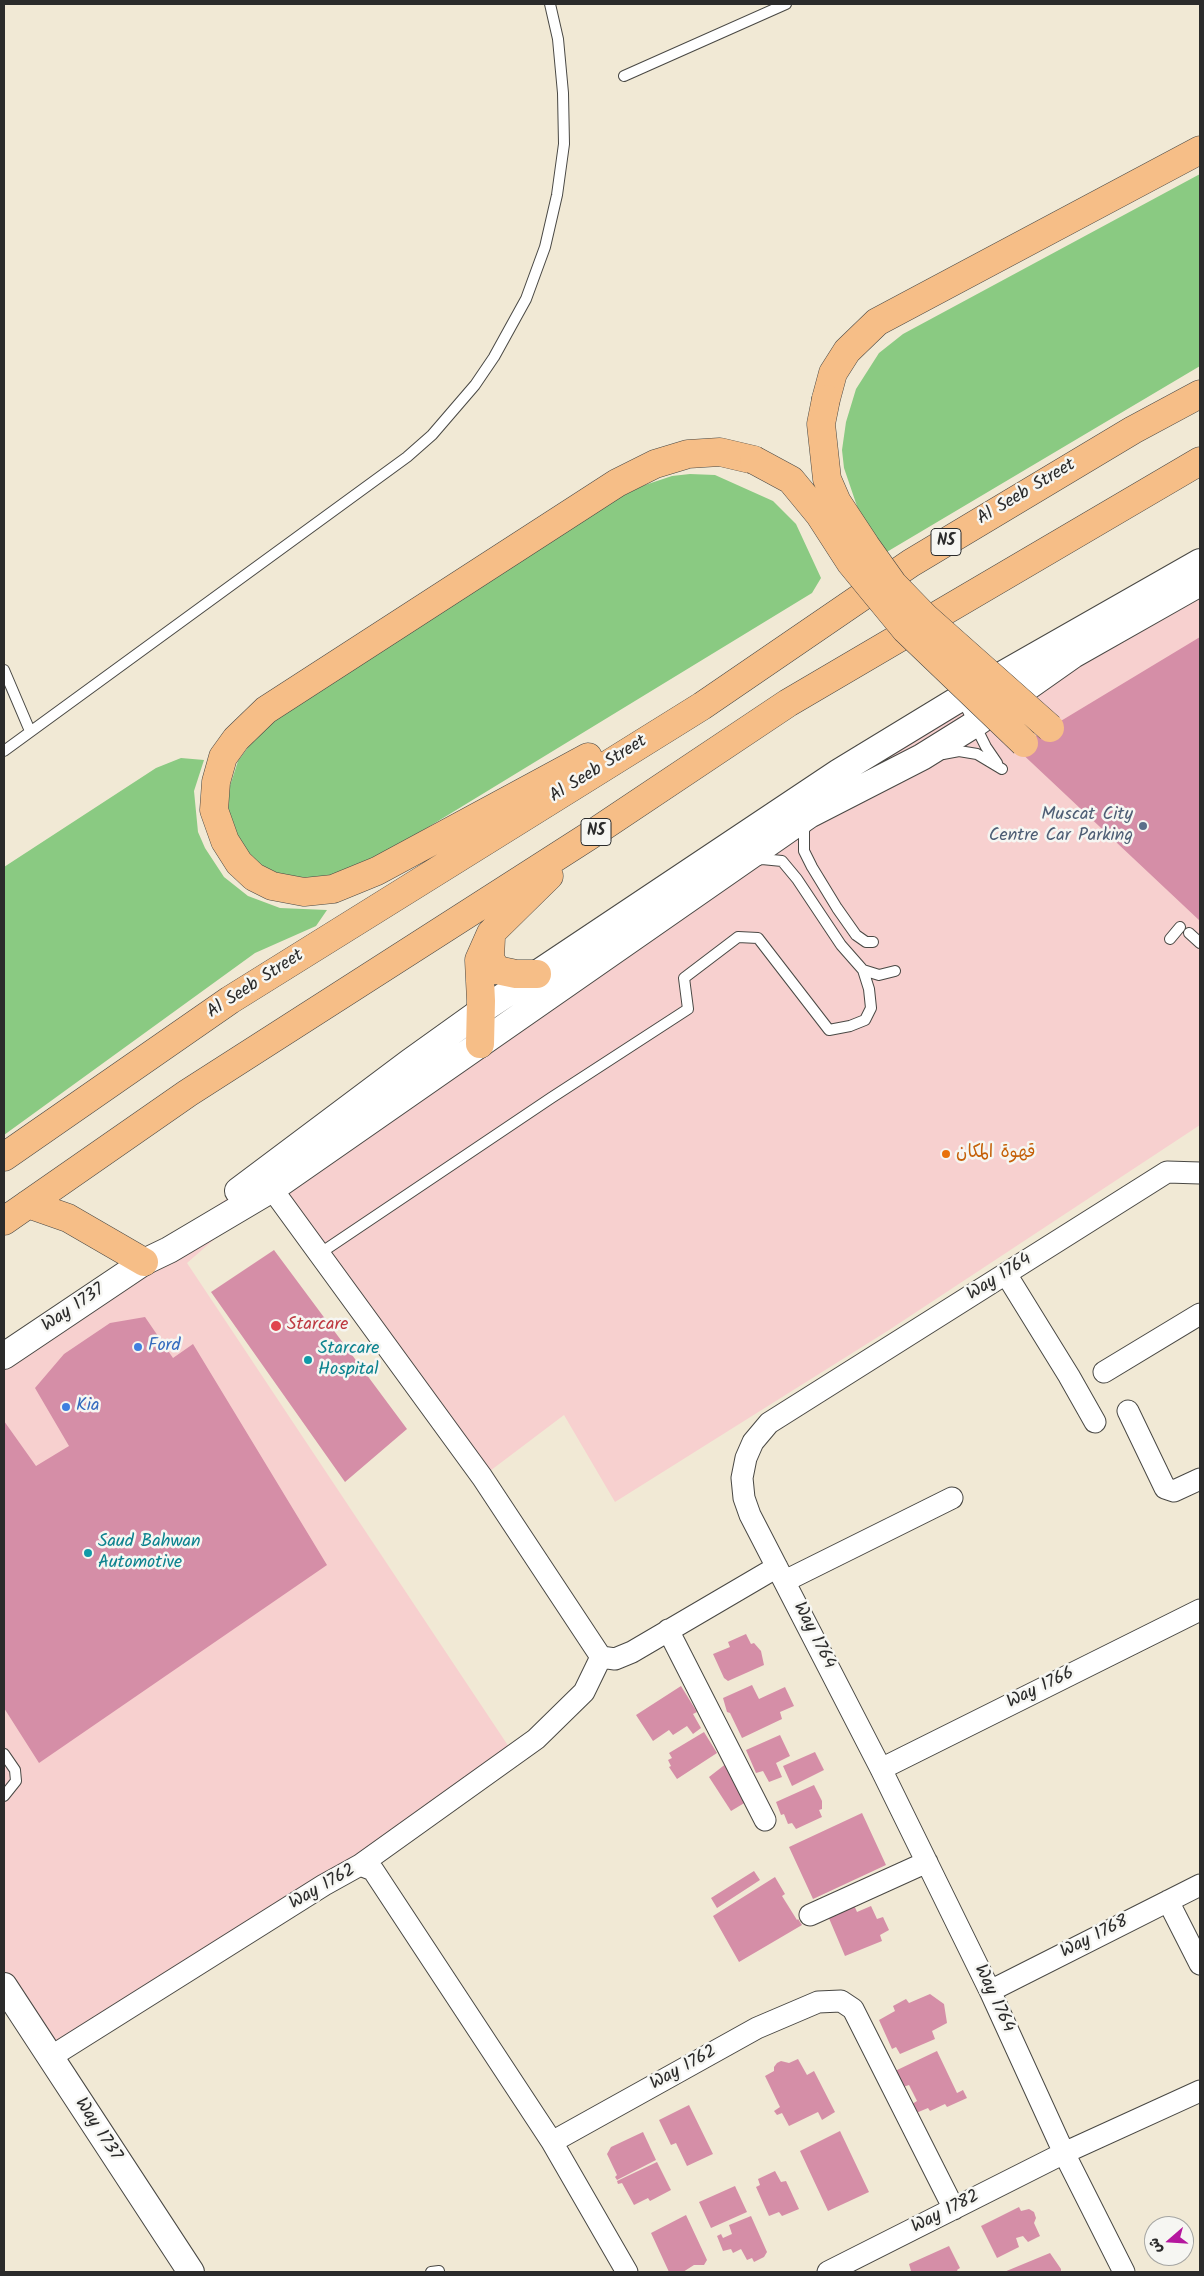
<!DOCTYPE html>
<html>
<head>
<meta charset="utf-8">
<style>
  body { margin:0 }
  #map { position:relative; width:1204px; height:2276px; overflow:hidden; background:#f1e9d5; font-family:Kalam,"Playpen Sans Arabic",sans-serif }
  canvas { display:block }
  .frame { position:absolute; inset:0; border:5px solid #2b2b2b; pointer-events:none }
  .north { position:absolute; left:1144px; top:2216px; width:50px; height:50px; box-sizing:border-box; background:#f6f6f2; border:1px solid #a5a5a2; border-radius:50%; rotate:251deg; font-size:14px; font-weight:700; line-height:20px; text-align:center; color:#2b2b2b }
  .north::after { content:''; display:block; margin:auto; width:18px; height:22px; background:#b5179e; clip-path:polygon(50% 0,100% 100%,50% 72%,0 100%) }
</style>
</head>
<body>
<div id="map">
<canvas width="1204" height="2276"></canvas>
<div class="frame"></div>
<div class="north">ش</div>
</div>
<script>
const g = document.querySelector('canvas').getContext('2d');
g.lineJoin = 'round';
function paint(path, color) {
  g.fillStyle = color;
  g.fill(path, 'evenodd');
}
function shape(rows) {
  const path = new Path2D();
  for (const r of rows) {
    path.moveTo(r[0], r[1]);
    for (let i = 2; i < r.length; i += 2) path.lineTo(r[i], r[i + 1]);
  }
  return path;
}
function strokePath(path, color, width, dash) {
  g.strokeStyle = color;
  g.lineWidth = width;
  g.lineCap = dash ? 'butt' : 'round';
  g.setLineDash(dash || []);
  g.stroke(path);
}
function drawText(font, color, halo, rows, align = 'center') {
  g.font = font + ' Kalam,"Playpen Sans Arabic",sans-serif';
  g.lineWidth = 5;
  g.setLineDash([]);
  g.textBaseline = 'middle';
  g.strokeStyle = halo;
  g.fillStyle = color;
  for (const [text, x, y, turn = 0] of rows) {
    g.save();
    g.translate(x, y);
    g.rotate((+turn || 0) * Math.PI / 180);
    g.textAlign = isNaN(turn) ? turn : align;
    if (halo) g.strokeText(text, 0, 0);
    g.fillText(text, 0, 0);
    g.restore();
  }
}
const built = shape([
  [1200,562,1200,1125,889,1330,615,1502,564,1415,482,1477,272,1189,187,1263,511,1750,360,1865,49,2058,4,1986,4,1356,256,1178,481,1011]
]);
const green = shape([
  [1200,174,1200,366,885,553,860,515,844,468,842,450,846,422,856,389,879,353,903,334],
  [690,474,715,475,773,501,796,524,821,578,812,593,389,851,324,878,307,879,276,874,261,867,248,856,230,824,227,806,229,789,238,761,252,742,274,720,630,490,672,476],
  [181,758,204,760,194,791,198,832,205,848,224,877,248,896,280,908,327,910,316,926,255,953,4,1135,4,867,156,768]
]);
const building = shape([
  [1200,637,1200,921,1016,748],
  [274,1250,407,1429,345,1482,211,1292],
  [145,1317,173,1358,193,1344,327,1565,39,1763,4,1708,4,1421,36,1466,69,1446,35,1388,64,1354,110,1323],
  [746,1634,751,1644,754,1643,761,1651,764,1665,728,1681,724,1678,713,1654,730,1647,728,1642],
  [752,1685,759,1699,785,1687,794,1706,780,1712,782,1719,742,1738,730,1713,727,1712,723,1698],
  [681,1686,697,1712,693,1714,701,1728,693,1734,687,1726,673,1735,669,1730,653,1741,636,1715],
  [704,1732,717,1753,677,1779,669,1767,671,1766,668,1760,672,1758,669,1753],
  [780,1735,790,1756,776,1763,782,1777,769,1782,763,1771,756,1773,746,1750],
  [815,1752,824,1770,792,1786,783,1766],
  [727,1763,746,1802,731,1811,709,1777],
  [814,1785,822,1801,822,1809,819,1810,822,1817,796,1829,792,1823,788,1824,784,1814,781,1815,776,1802],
  [862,1813,886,1865,813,1899,789,1847],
  [754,1871,760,1880,717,1908,711,1898],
  [775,1877,785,1894,782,1896,797,1920,798,1919,802,1925,739,1962,713,1916],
  [854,1905,857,1912,871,1906,877,1919,883,1917,889,1930,880,1935,882,1941,845,1956,828,1916],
  [930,1994,944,2004,947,2023,932,2031,935,2039,900,2054,896,2047,892,2049,879,2020,895,2011,893,2006,906,1999,909,2003],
  [937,2051,957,2093,963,2090,967,2098,947,2107,945,2104,930,2111,928,2108,916,2113,912,2104,917,2101,909,2085,903,2087,895,2071],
  [798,2059,807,2075,814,2071,835,2112,822,2120,818,2112,789,2126,782,2113,777,2115,774,2111,780,2107,765,2076,774,2071,774,2067,777,2063,781,2061,789,2063],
  [689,2105,713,2154,687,2166,676,2143,671,2145,659,2120],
  [840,2131,869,2192,828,2211,800,2151],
  [643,2132,656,2160,617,2180,615,2177,617,2175,607,2154,611,2147],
  [657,2162,671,2190,650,2201,648,2198,634,2205,622,2183,618,2184,617,2181],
  [775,2171,781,2182,786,2181,799,2209,782,2216,779,2212,769,2216,756,2187,760,2185,758,2179],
  [735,2186,747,2212,711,2228,699,2202],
  [1019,2207,1021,2211,1029,2209,1034,2212,1036,2218,1034,2223,1040,2236,1028,2242,1023,2236,1016,2238,1019,2247,997,2258,981,2226],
  [686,2215,707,2260,704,2265,694,2265,683,2272,669,2272,651,2233],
  [751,2216,767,2252,764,2257,754,2262,752,2258,747,2260,741,2249,733,2253,731,2249,723,2251,717,2236,721,2234,723,2238,732,2234,729,2225],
  [949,2246,960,2268,957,2270,958,2272,909,2272,911,2271,909,2264],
  [1050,2253,1061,2269,1061,2272,1004,2272]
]);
const service = shape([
  [624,76,786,4],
  [4,670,30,731],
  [962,699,986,747,997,763],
  [4,751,407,457,432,435,475,385,494,357,526,299,545,247,557,195,564,144,563,93,558,39,550,4],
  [943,754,959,751,977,754,1002,769],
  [806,823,804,831,804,851,812,867,837,908,856,935,866,942,873,942],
  [755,861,762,859,782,861,797,879,841,945,863,970,879,975,895,971],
  [1189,933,1200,943],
  [1170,939,1180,927],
  [319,1254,551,1098,688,1009,684,978,738,937,758,938,829,1030,850,1026,865,1020,871,1008,869,989,863,970],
  [4,1754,15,1770,16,1781,4,1796],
  [431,2272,439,2271]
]);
const minor = shape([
  [272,1189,482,1477,601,1657,615,1659,632,1652,777,1567],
  [1006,1274,1069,1376,1095,1422],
  [1104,1372,1200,1314],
  [1128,1411,1165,1488,1174,1491,1200,1479],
  [785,1581,952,1498],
  [668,1630,765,1820],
  [881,1769,1200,1610],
  [360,1865,536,1739,584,1692,601,1657],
  [1168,1901,1200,1964],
  [810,1915,927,1862],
  [990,1991,1200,1885],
  [49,2058,324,1885,360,1865,373,1870,552,2142,627,2272],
  [552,2142,757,2028,818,2002,841,2001,853,2009,954,2209],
  [828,2272,1064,2153,1200,2091],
  [1124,2272,1064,2153,990,1991,881,1769,750,1515,744,1498,742,1478,746,1458,753,1442,769,1423,1167,1172,1200,1173]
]);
const tertiary = shape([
  [238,1191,410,1062,481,1011,839,772,954,702,1200,562],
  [4,1356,144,1262,169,1250,272,1189,809,815,922,757,975,724,1073,655,1200,583],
  [4,1986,191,2272]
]);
const trunk = shape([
  [826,399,833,373,847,351,877,322,1200,150],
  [588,757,377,871,333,889,304,892,272,886,254,877,239,863,225,841,214,810,216,782,223,757,236,739,266,710,617,483,655,464,688,454,720,452,754,460],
  [491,937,490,959,497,970,516,974,537,974],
  [480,1044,481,1001,479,960,491,933,549,876],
  [4,1157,230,1000,702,706,911,563,1133,430,1200,394],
  [28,1204,68,1218,144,1262],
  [4,1221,188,1093,589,836,788,703,1200,461]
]);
const trunkBridge = shape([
  [826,399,821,424,827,479,837,502,866,546,893,584,925,617,1050,728],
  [754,460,791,480,819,514,850,562,906,630,1024,743]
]);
const markers = [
  [1143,826,5,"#5c6f8a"],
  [946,1154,5,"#e8710a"],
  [276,1326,6,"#e0444e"],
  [138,1347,5,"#3f7fe0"],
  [308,1360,5,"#0f9aa8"],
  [66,1407,5,"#3f7fe0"],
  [88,1553,5,"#0f9aa8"]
];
const shields = [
  [946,542,30],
  [596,832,30]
];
const shieldNames = [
  ["N5",946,542],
  ["N5",596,832]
];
const streetNames = [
  ["Al Seeb Street",1027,493,-31],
  ["Al Seeb Street",599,770,-32],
  ["Al Seeb Street",256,985,-33],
  ["Way 1764",1000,1278,-32],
  ["Way 1737",74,1309,-34],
  ["Way 1764",813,1636,63],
  ["Way 1766",1041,1689,-26],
  ["Way 1762",323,1888,-30],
  ["Way 1768",1095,1938,-27],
  ["Way 1764",993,1999,65],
  ["Way 1762",684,2069,-29],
  ["Way 1737",97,2130,57],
  ["Way 1782",946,2213,-27]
];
const serviceNames = [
  ["Muscat City",1133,816],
  ["Centre Car Parking",1133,837]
];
const foodNames = [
  ["قهوة المكان",956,1154]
];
const healthNames = [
  ["Starcare",287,1326]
];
const shopNames = [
  ["Ford",148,1347],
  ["Kia",76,1407]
];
const cultureNames = [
  ["Starcare",318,1350],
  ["Hospital",318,1371],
  ["Saud Bahwan",98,1543],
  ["Automotive",98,1564]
];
paint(built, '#f7d0cf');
paint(green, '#8aca82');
paint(building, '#d58ea7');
strokePath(service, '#494844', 12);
strokePath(minor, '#494844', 23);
strokePath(tertiary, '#494844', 28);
strokePath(trunk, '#494844', 29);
strokePath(service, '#fff', 10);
strokePath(minor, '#fff', 21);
strokePath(tertiary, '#fff', 26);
strokePath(trunk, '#f6be87', 28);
strokePath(trunkBridge, '#494844', 29, []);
strokePath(trunkBridge, '#f6be87', 28);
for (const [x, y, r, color] of markers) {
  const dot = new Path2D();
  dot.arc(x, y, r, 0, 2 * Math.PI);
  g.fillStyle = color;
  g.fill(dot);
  strokePath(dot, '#f6f6f2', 2);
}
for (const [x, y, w] of shields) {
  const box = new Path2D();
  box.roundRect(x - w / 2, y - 13.5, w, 27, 4);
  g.fillStyle = '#f6f6f2';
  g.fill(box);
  strokePath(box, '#2b2b2b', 1);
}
drawText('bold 16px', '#2b2b2b', null, shieldNames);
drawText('18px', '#2b2b2b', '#f6f6f2', streetNames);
drawText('18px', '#4e5e75', '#f6f6f2', serviceNames, 'right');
drawText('18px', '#c56008', '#f6f6f2', foodNames, 'left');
drawText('18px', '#be3a42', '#f6f6f2', healthNames, 'left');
drawText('18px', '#366cbe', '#f6f6f2', shopNames, 'left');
drawText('18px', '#0d838f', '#f6f6f2', cultureNames, 'left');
</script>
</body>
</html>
